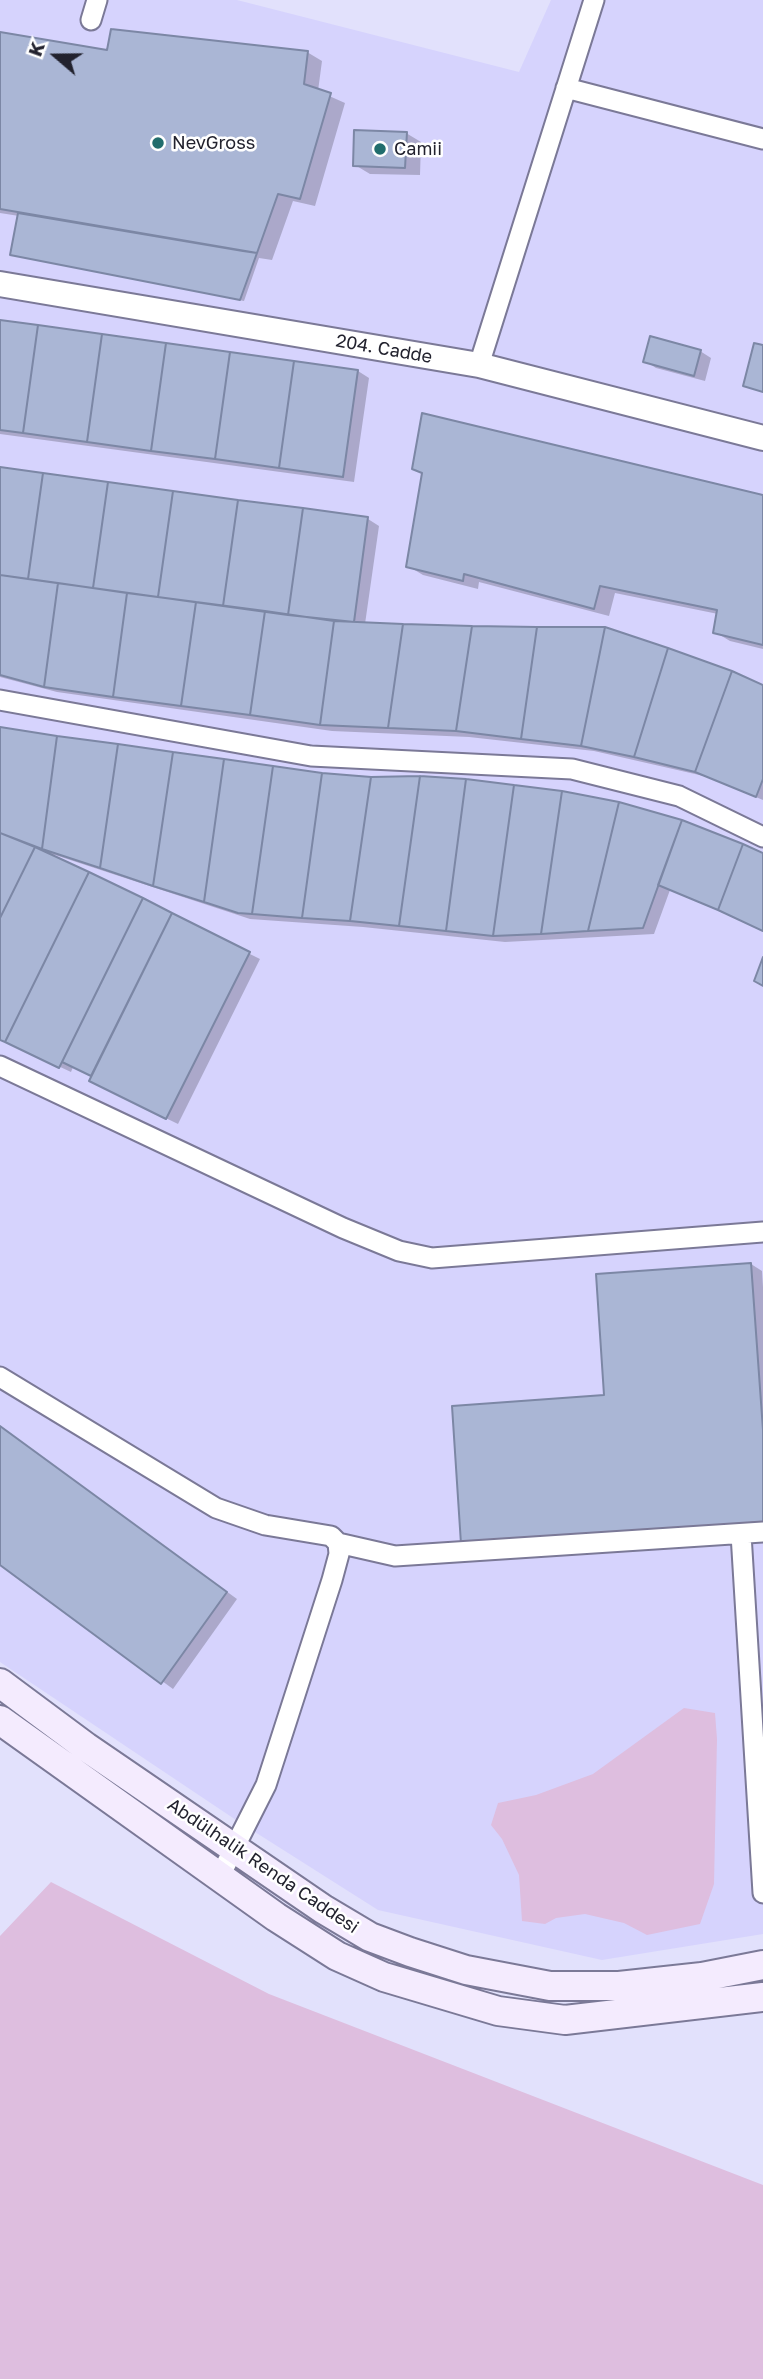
<!DOCTYPE html>
<html>
<head>
<meta charset="utf-8">
<style>
  body { margin:0 }
  #map { position:relative; width:763px; height:2379px; overflow:hidden; background:#e2e1fc; font-family:"Golos Text",sans-serif }
  canvas { display:block }
  .north { position:absolute; left:21px; top:21px; width:70px; height:70px; -webkit-text-stroke:5px #fff; paint-order:stroke; rotate:290deg; font-size:19px; font-weight:700; line-height:28px; text-align:center; color:#22222e }
  .north::after { content:''; display:block; margin:auto; width:24px; height:32px; background:#22222e; clip-path:polygon(50% 0,100% 100%,50% 72%,0 100%) }
</style>
</head>
<body>
<div id="map">
<canvas width="763" height="2379"></canvas>
<div class="north">K</div>
</div>
<script>
const g = document.querySelector('canvas').getContext('2d');
g.lineJoin = 'round';
function paint(path, color) {
  g.fillStyle = color;
  g.fill(path, 'evenodd');
}
function shape(rows) {
  const path = new Path2D();
  for (const r of rows) {
    path.moveTo(r[0], r[1]);
    for (let i = 2; i < r.length; i += 2) path.lineTo(r[i], r[i + 1]);
  }
  return path;
}
function strokePath(path, color, width, dash) {
  g.strokeStyle = color;
  g.lineWidth = width;
  g.lineCap = dash ? 'butt' : 'round';
  g.setLineDash(dash || []);
  g.stroke(path);
}
function drawText(font, color, halo, rows, align = 'center') {
  g.font = font + ' "Golos Text",sans-serif';
  g.lineWidth = 5;
  g.setLineDash([]);
  g.textBaseline = 'middle';
  g.strokeStyle = halo;
  g.fillStyle = color;
  for (const [text, x, y, turn = 0] of rows) {
    g.save();
    g.translate(x, y);
    g.rotate((+turn || 0) * Math.PI / 180);
    g.textAlign = isNaN(turn) ? turn : align;
    if (halo) g.strokeText(text, 0, 0);
    g.fillText(text, 0, 0);
    g.restore();
  }
}
const built = shape([
  [0,0,237,0,519,72,551,0,763,0,763,1934,602,1960,378,1910,236,1820,0,1662]
]);
const green = shape([
  [684,1708,715,1713,717,1739,714,1884,700,1924,647,1935,624,1923,585,1914,556,1918,545,1924,522,1921,519,1875,502,1839,491,1825,498,1803,536,1795,593,1774],
  [51,1882,269,1994,763,2185,763,2379,0,2379,0,1936]
]);
const shadow = shape([
  [0,34,109,52,307,52,322,61,318,91,345,103,315,206,293,201,272,260,259,258,244,301,15,256,19,216,0,213],
  [406,133,421,142,420,175,370,174,355,165],
  [0,322,358,371,369,378,354,482,0,434],
  [700,351,711,358,705,381,656,368,645,361],
  [414,468,763,497,763,649,730,641,715,632,718,614,615,593,609,616,479,582,478,589,423,575,408,566,424,474],
  [0,469,368,519,379,526,365,624,763,687,763,800,708,777,594,751,469,737,332,731,57,692,0,677],
  [0,728,763,855,763,930,670,890,654,934,505,942,363,927,250,919,55,855,54,857,260,959,178,1124,102,1087,92,1076,73,1067,71,1072,0,1039],
  [751,1264,762,1271,763,1287,763,1528,474,1549,606,1396],
  [0,1427,237,1599,173,1689,0,1563]
]);
const building = shape([
  [111,29,308,51,304,84,331,93,300,199,278,194,257,253,0,209,0,32,107,50,111,29],
  [354,130,407,132,405,168,353,166,354,130],
  [18,213,243,251,257,253,240,300,10,255,18,213],
  [0,320,38,325,23,433,0,430,0,320],
  [38,325,102,334,87,442,23,433,38,325],
  [102,334,166,343,151,451,87,442,102,334],
  [650,336,701,350,694,376,643,362,650,336],
  [166,343,230,352,215,459,151,451,166,343],
  [754,343,763,345,763,392,743,386,754,343],
  [230,352,294,361,279,468,215,459,230,352],
  [294,361,358,370,343,477,279,468,294,361],
  [422,413,763,495,763,645,713,633,717,610,600,586,594,609,464,574,463,581,406,567,422,473,412,469,422,413],
  [0,467,43,473,28,579,0,575,0,467],
  [43,473,108,482,93,588,28,579,43,473],
  [108,482,173,491,158,597,93,588,108,482],
  [173,491,238,500,223,606,158,597,173,491],
  [238,500,303,508,288,615,223,606,238,500],
  [303,508,368,517,354,622,288,615,303,508],
  [0,575,58,583,44,687,0,675,0,575],
  [58,583,127,593,113,697,44,687,58,583],
  [127,593,196,602,181,706,113,697,127,593],
  [196,602,265,611,250,715,181,706,196,602],
  [265,611,334,621,320,725,250,715,265,611],
  [334,621,403,624,388,728,320,725,334,621],
  [403,624,472,626,456,731,388,728,403,624],
  [472,626,537,627,521,739,456,731,472,626],
  [537,627,605,627,581,746,521,739,537,627],
  [605,627,668,648,634,757,581,746,605,627],
  [668,648,732,671,695,772,634,757,668,648],
  [732,671,763,685,763,779,756,797,695,772,732,671],
  [0,727,57,736,42,849,0,833,0,727],
  [57,736,118,744,100,868,42,849,57,736],
  [118,744,173,752,153,886,100,868,118,744],
  [173,752,224,759,204,902,153,886,173,752],
  [224,759,273,766,252,914,238,913,204,902,224,759],
  [273,766,322,773,302,918,252,914,273,766],
  [322,773,371,777,350,921,302,918,322,773],
  [420,776,466,779,446,931,399,926,420,776],
  [420,776,399,926,350,921,371,777,420,776],
  [466,779,514,785,493,936,446,931,466,779],
  [514,785,562,791,541,934,493,936,514,785],
  [562,791,619,802,588,931,541,934,562,791],
  [619,802,682,820,643,928,588,931,619,802],
  [682,820,743,844,718,910,658,885,682,820],
  [0,833,35,847,0,918,0,833],
  [743,844,763,853,763,931,718,910,743,844],
  [35,847,89,872,5,1042,0,1040,0,918,35,847],
  [89,872,143,898,59,1068,5,1042,89,872],
  [143,898,172,913,91,1076,62,1062,143,898],
  [172,913,250,952,166,1119,89,1081,172,913],
  [763,957,763,986,754,981,763,957],
  [751,1263,763,1430,763,1522,461,1544,452,1406,604,1395,596,1274,751,1263],
  [0,1426,227,1592,161,1684,0,1565,0,1426]
]);
const minor = shape([
  [91,20,97,0],
  [566,88,763,139],
  [479,365,594,0],
  [0,700,311,756,572,769,679,796,763,837],
  [0,1066,343,1228,399,1251,432,1258,763,1232],
  [0,1377,216,1508,265,1525,331,1536,338,1543,339,1554,332,1580,266,1785,220,1876],
  [741,1534,763,1893],
  [338,1543,395,1556,763,1532]
]);
const tertiary = shape([
  [0,284,479,365,763,438]
]);
const secondary = shape([
  [0,1683,86,1747,323,1909,370,1937,410,1952,466,1970,550,1986,619,1986,702,1977,763,1965],
  [0,1720,276,1917,337,1956,384,1977,498,2011,565,2020,763,1997]
]);
const markers = [
  [158,143,7,"#216d6d"],
  [380,149,7,"#216d6d"]
];
const poiNames = [
  ["NevGross",172,143],
  ["Camii",394,149]
];
const streetNames = [
  ["204. Cadde",384,349,10],
  ["Abdülhalik Renda Caddesi",263,1866,34]
];
paint(built, '#d6d3fd');
paint(green, '#debedf');
paint(shadow, '#0003');
paint(building, '#aab6d5');
strokePath(building, '#7c87a5', 2);
strokePath(minor, '#7b7997', 23);
strokePath(tertiary, '#7b7997', 28);
strokePath(secondary, '#7b7997', 32);
strokePath(minor, '#fff', 19);
strokePath(tertiary, '#fff', 24);
strokePath(secondary, '#f4ebfe', 28);
for (const [x, y, r, color] of markers) {
  const dot = new Path2D();
  dot.arc(x, y, r, 0, 2 * Math.PI);
  g.fillStyle = color;
  g.fill(dot);
  strokePath(dot, '#fff', 2.5);
}
drawText('18px', '#22222e', '#fff', poiNames, 'left');
drawText('18px', '#22222e', '#fff', streetNames);
</script>
</body>
</html>
